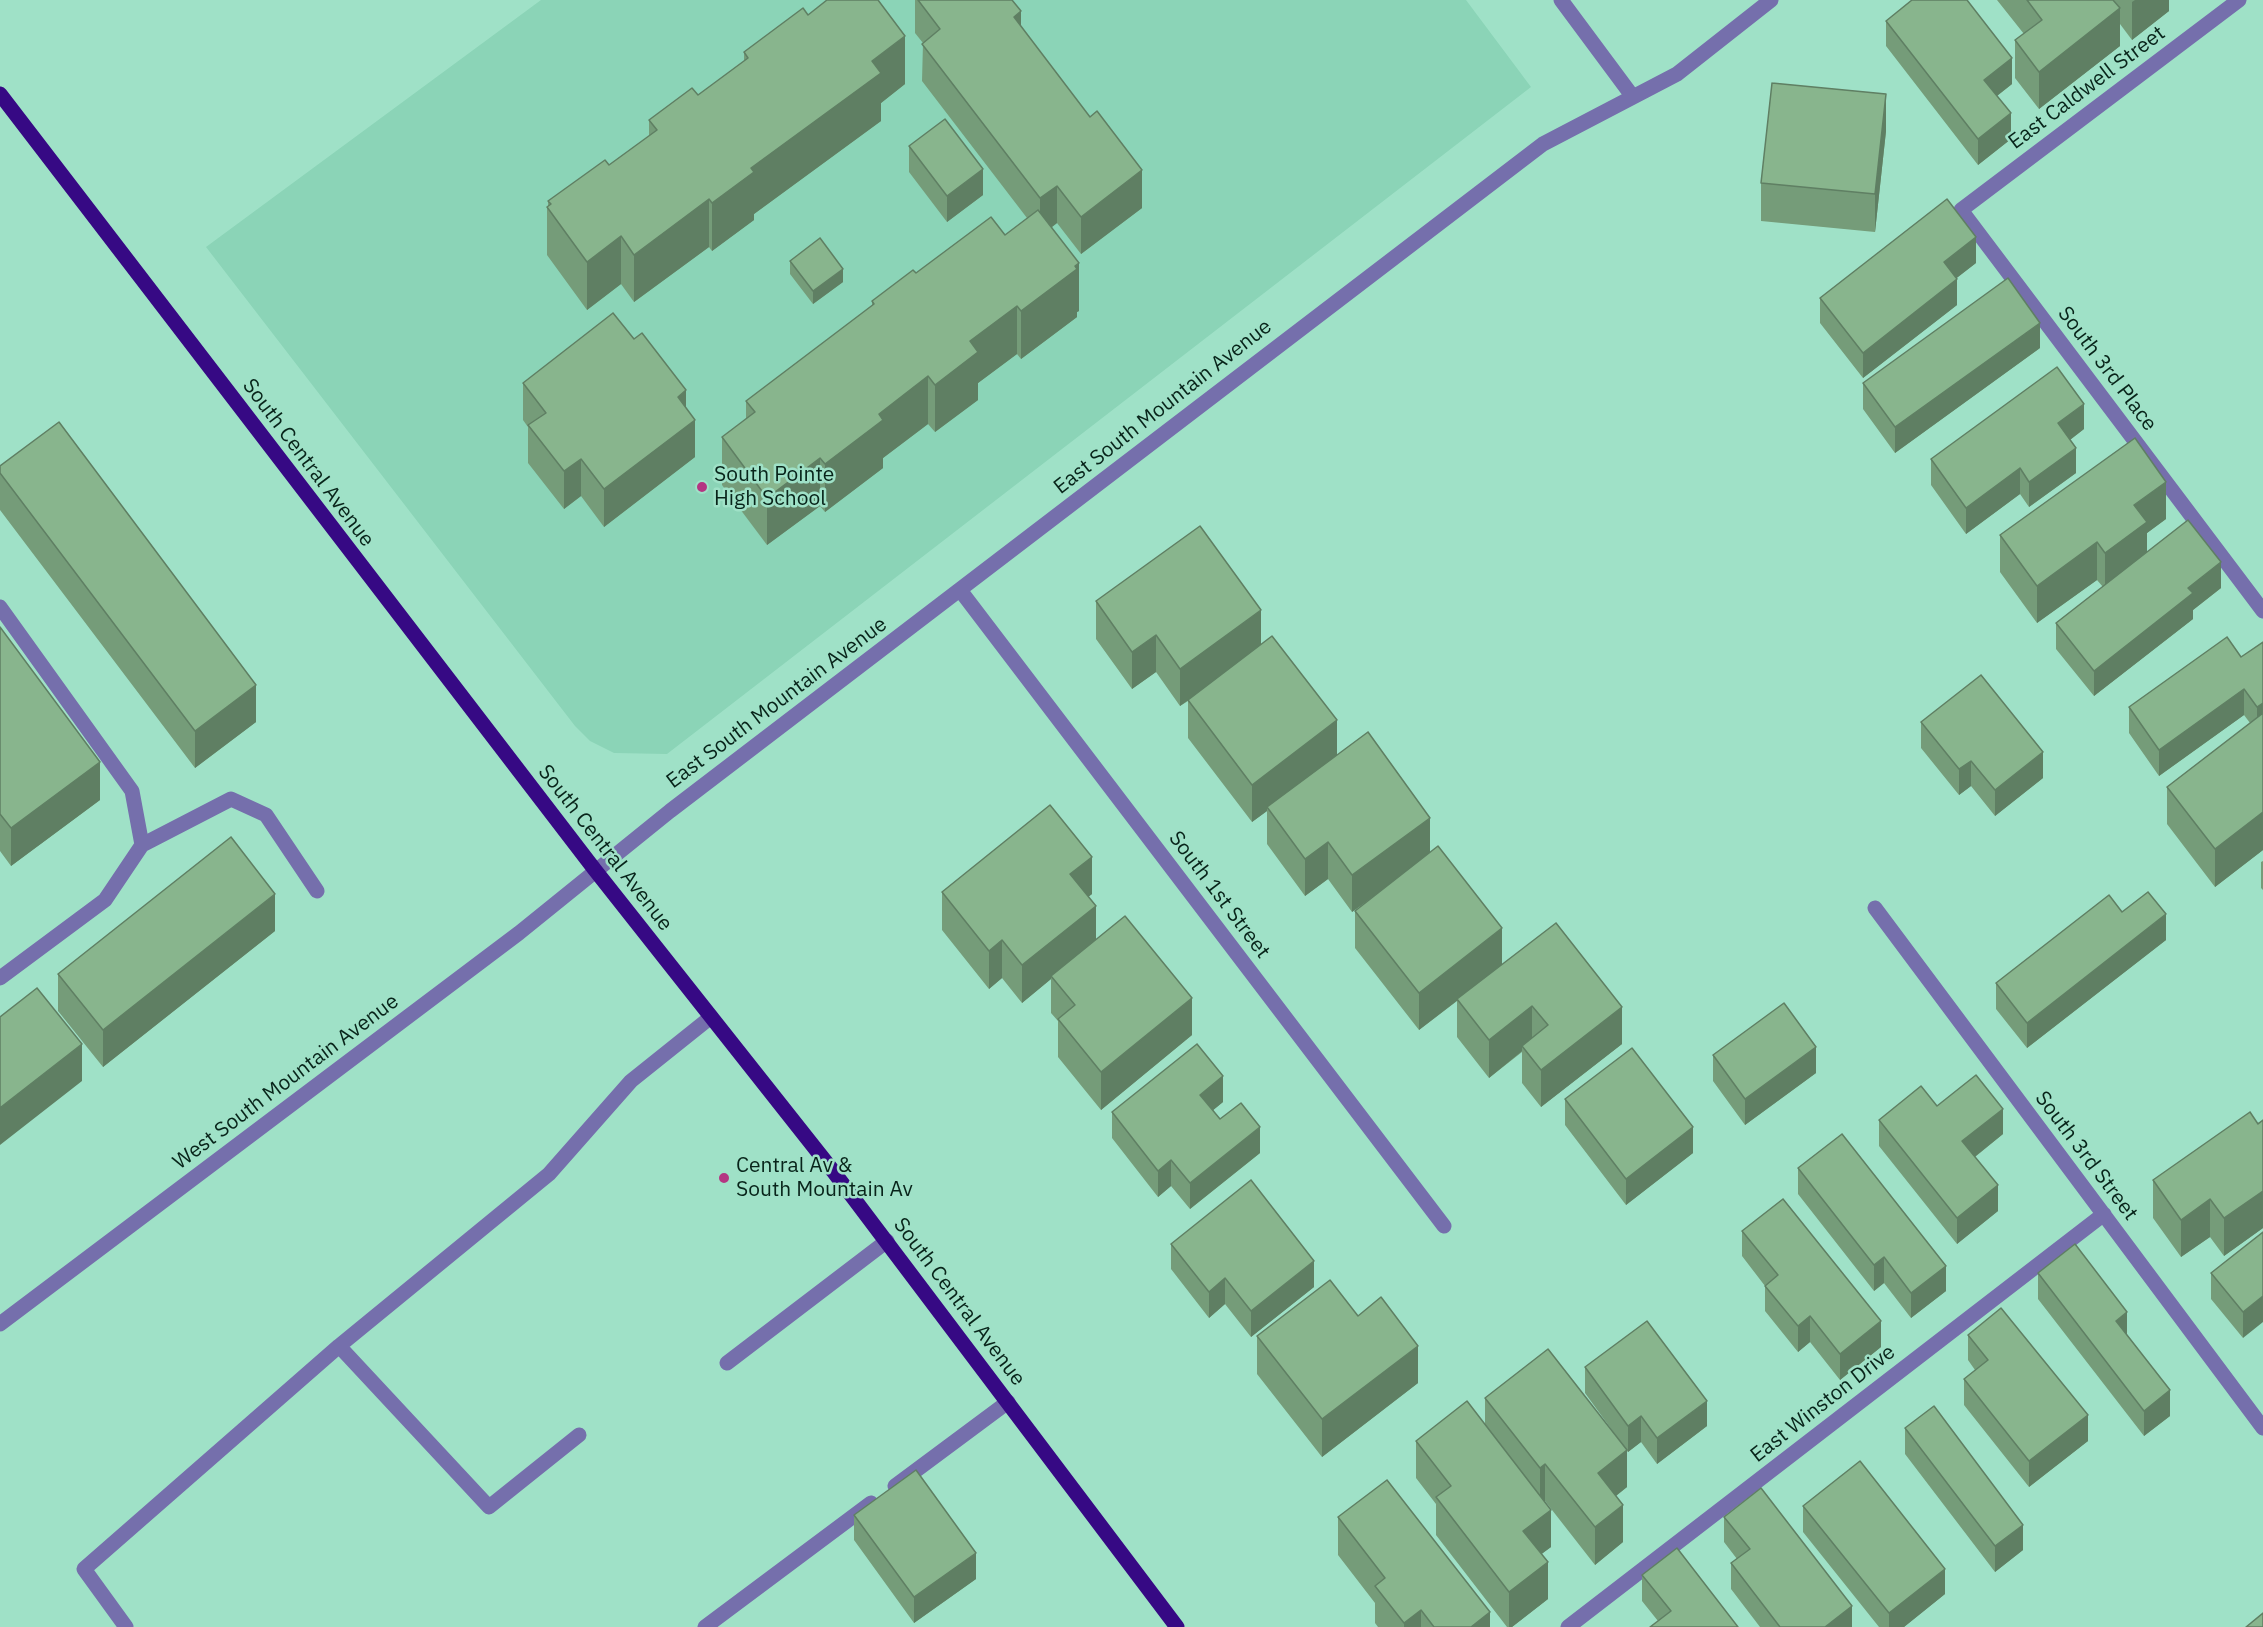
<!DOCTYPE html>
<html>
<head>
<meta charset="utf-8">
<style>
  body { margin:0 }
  canvas { display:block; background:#9fe1c7 }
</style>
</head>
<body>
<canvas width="2263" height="1627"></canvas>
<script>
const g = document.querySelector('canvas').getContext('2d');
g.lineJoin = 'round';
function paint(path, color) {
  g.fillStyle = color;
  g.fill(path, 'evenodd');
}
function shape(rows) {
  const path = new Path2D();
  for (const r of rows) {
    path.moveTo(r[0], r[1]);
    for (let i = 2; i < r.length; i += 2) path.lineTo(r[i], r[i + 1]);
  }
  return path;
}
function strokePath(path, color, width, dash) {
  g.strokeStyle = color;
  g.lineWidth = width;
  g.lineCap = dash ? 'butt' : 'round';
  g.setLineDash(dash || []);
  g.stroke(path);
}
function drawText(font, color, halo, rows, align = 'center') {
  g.font = font + ' "IBM Plex Sans",sans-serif';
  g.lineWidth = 5;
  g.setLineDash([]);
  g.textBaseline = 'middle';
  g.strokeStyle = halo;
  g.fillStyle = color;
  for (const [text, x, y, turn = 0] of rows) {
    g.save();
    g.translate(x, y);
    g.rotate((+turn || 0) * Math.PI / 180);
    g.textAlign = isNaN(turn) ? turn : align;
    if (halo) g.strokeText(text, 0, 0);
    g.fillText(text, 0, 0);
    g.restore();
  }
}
const built = shape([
  [541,0,1466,0,1531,87,667,754,614,753,590,741,575,726,206,247]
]);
const minor = shape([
  [1561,0,1633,97],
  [2239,0,1961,210,2263,611],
  [960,590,1444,1226],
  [0,607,132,791,142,845,105,900,0,978],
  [142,845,231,799,266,815,317,891],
  [1875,908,2263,1428],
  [0,1324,519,933,670,811,1543,144,1677,74,1771,0],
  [339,1346,489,1507,579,1435],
  [727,1363,887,1241],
  [895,1486,1008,1402],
  [126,1627,84,1569,339,1346,549,1174,631,1081,711,1017],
  [705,1627,871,1503],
  [1568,1627,2104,1214]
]);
const major = shape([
  [0,94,595,870,833,1171,1177,1627]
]);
const wall = shape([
  [915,0,1012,0,1021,26,1142,208,1081,254,1057,223,1052,227,1079,311,1077,312,1077,317,1021,359,1017,354,978,383,978,400,935,432,928,424,883,458,883,468,825,512,820,506,767,545,722,485,722,437,746,419,746,401,872,306,872,301,916,273,1005,235,1027,218,922,81,923,43,915,33],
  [1997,0,2169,0,2169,11,2132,40,2120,24,2120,46,2039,109,2015,78,2015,40,2024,34],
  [808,15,905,84,881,103,881,121,754,214,754,220,712,251,709,247,634,302,621,284,587,310,547,255,547,207,548,206,548,201,609,165,649,136,649,120,698,95,744,62,744,52],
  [1886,21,2012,84,1997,96,2011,139,1978,165,1886,46],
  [1886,131,1875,232,1761,221,1761,183],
  [909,146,983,195,947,222,909,172],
  [790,261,843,282,813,304,790,274],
  [1976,263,1956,278,1957,305,1863,378,1820,323,1820,298],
  [2040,348,1895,453,1863,409,1863,383],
  [523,383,686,408,695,457,604,527,581,496,564,509,528,463,528,427,523,420],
  [2084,429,2070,440,2076,473,2029,507,2020,494,1966,534,1931,485,1931,459],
  [0,466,256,722,195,768,0,510],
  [2166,519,2147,533,2147,552,2221,588,2193,610,2193,619,2094,696,2056,649,2056,623,2103,587,2097,580,2037,623,2000,572,2000,535],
  [1096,601,1261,644,1337,755,1430,853,1502,964,1622,1044,1541,1107,1522,1083,1522,1052,1489,1078,1457,1037,1457,1001,1419,1030,1355,948,1355,911,1369,900,1352,912,1328,879,1305,896,1267,844,1267,811,1252,822,1188,738,1188,701,1180,706,1156,672,1132,689,1096,639],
  [0,627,100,800,11,866,0,851],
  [2263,642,2263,850,2215,887,2167,824,2167,787,2250,723,2244,715,2159,776,2129,733,2129,707,2241,657],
  [1921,722,2043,778,1995,816,1971,786,1959,795,1921,748],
  [2263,861,2263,890,2261,888,2261,862],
  [942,892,1092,894,1088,897,1096,939,1192,1035,1101,1110,1058,1057,1058,1021,1051,1013,1051,979,1022,1003,1002,978,989,989,942,930],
  [2122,912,2166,940,2027,1048,1996,1009,1996,983],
  [275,931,103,1067,58,1011,58,974],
  [1713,1055,1816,1073,1745,1125,1713,1081],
  [1565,1099,1693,1153,1626,1205,1565,1125],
  [1223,1102,1213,1110,1220,1119,1260,1153,1190,1209,1171,1186,1158,1197,1112,1138,1112,1112],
  [1937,1106,2003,1134,1975,1157,1998,1211,1957,1244,1879,1146,1879,1120],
  [2263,1120,2263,1228,2224,1256,2210,1237,2181,1257,2153,1218,2153,1180],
  [1798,1168,1946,1291,1911,1318,1884,1283,1874,1291,1798,1194],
  [1742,1231,1881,1347,1840,1380,1810,1342,1798,1352,1765,1311,1765,1286,1742,1256],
  [2263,1232,2243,1338,2211,1299,2211,1273],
  [1171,1244,1314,1287,1251,1337,1225,1304,1209,1318,1171,1269],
  [2038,1273,2127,1336,2170,1416,2144,1436,2038,1299],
  [1358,1316,1418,1383,1322,1457,1257,1374,1257,1336],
  [1968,1335,2088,1441,2029,1487,1964,1405,1964,1379,1975,1370,1968,1360],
  [1585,1367,1707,1426,1657,1464,1641,1442,1628,1452,1627,1451,1627,1487,1616,1496,1623,1542,1595,1565,1545,1501,1545,1502,1551,1547,1541,1554,1548,1599,1512,1627,1507,1627,1436,1535,1436,1504,1416,1478,1416,1441,1485,1424,1485,1398,1617,1437,1585,1393],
  [1905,1428,2023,1550,1995,1572,1905,1454],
  [1803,1506,1945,1594,1904,1627,1879,1627,1803,1532],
  [854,1515,976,1579,914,1623,854,1540],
  [1338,1517,1490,1627,1378,1627,1375,1623,1375,1603,1338,1555],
  [1724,1517,1852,1627,1760,1627,1731,1589,1731,1563,1737,1559,1724,1542],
  [1642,1575,1738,1627,1658,1621,1642,1601]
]);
const shadedWall = shape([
  [2135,0,2169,0,2169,11,2132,40,2132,2],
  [2120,8,2120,46,2039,109,2039,72],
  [1021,11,1021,49,1014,17],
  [905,36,905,84,881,103,881,121,754,214,754,220,712,251,712,203,872,61],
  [2012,58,2012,84,1984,106,1984,80],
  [1886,94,1886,131,1875,232,1875,194],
  [2011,113,2011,139,1978,165,1978,139],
  [983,169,983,195,947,222,947,196],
  [1142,170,1142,208,1081,254,1081,217],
  [1057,186,1057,223,1040,236,1040,198],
  [709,199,709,247,634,302,634,255],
  [621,236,621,284,587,310,587,262],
  [1976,237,1976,263,1944,288,1944,262],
  [1079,263,1079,311,1077,312,1077,317,1021,359,1021,311],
  [843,269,843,282,813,304,813,291],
  [1957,279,1957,305,1863,378,1863,353],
  [1017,306,1017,354,978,383,978,400,935,432,935,385,970,341],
  [2040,323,2040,348,1895,453,1895,427],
  [928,376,928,424,883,458,883,468,825,512,825,464,879,414],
  [686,390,686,426,695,420,695,457,604,527,604,489,678,397],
  [2084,404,2084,429,2058,449,2058,423],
  [2076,448,2076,473,2029,507,2029,482],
  [820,458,820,506,767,545,767,498],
  [581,459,581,496,564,509,564,471],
  [2020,468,2020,494,1966,534,1966,508],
  [2166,482,2166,519,2147,533,2147,560,2105,590,2105,553,2134,505],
  [2097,542,2097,580,2037,623,2037,586],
  [2221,562,2221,588,2193,610,2193,619,2094,696,2094,671,2188,588],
  [1261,610,1261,648,1180,706,1180,669],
  [1156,635,1156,672,1132,689,1132,652],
  [256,685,256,722,195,768,195,731],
  [2244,689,2244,715,2159,776,2159,750],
  [2263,703,2263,729,2257,733,2257,707],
  [1337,720,1337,757,1267,807,1267,811,1252,822,1252,785],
  [2043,752,2043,778,1995,816,1995,790],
  [1971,761,1971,786,1959,795,1959,769],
  [100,762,100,800,11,866,11,828],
  [2263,812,2263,850,2215,887,2215,849],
  [1430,818,1430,855,1352,912,1352,875],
  [1328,842,1328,879,1305,896,1305,859],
  [1092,857,1092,894,1070,911,1070,874],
  [275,894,275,931,103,1067,103,1030],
  [1096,906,1096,944,1051,976,1051,979,1022,1003,1022,965],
  [2166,914,2166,940,2027,1048,2027,1023],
  [1502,928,1502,966,1419,1030,1419,993],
  [1002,940,1002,978,989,989,989,951],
  [1192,998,1192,1035,1101,1110,1101,1072],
  [1532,1006,1532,1043,1522,1046,1522,1051,1489,1078,1489,1040],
  [1622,1007,1622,1044,1541,1107,1541,1070],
  [82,1044,82,1081,0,1145,0,1108],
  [1816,1047,1816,1073,1745,1125,1745,1099],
  [1223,1076,1223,1102,1200,1121,1200,1095],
  [2003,1109,2003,1134,1962,1167,1962,1141],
  [1260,1127,1260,1153,1190,1209,1190,1183],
  [1693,1127,1693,1153,1626,1205,1626,1179],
  [1171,1160,1171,1186,1158,1197,1158,1171],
  [1998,1185,1998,1211,1957,1244,1957,1218],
  [2263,1191,2263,1228,2224,1256,2224,1218],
  [2210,1199,2210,1237,2181,1257,2181,1220],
  [1884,1257,1884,1283,1874,1291,1874,1265],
  [1314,1261,1314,1287,1251,1337,1251,1311],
  [1946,1266,1946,1291,1911,1318,1911,1293],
  [1225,1278,1225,1304,1209,1318,1209,1292],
  [2263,1296,2263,1322,2243,1338,2243,1312],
  [2127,1312,2127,1338,2116,1321],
  [1810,1316,1810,1342,1798,1352,1798,1326],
  [1881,1321,1881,1347,1840,1380,1840,1354],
  [1418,1346,1418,1383,1322,1457,1322,1419],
  [2170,1390,2170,1416,2144,1436,2144,1411],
  [1707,1401,1707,1426,1657,1464,1657,1438],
  [2088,1415,2088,1441,2029,1487,2029,1461],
  [1641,1416,1641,1442,1628,1452,1628,1426],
  [1627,1450,1627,1487,1598,1510,1598,1473],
  [1545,1464,1545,1501,1540,1506,1540,1468],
  [1623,1505,1623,1542,1595,1565,1595,1527],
  [1551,1510,1551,1547,1523,1568,1523,1531],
  [2023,1525,2023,1550,1995,1572,1995,1546],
  [976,1553,976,1579,914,1623,914,1597],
  [1548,1562,1548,1599,1512,1627,1509,1627,1509,1592],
  [1945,1569,1945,1594,1904,1627,1889,1627,1889,1613],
  [1852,1606,1852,1627,1825,1627],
  [1421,1610,1421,1627,1404,1627,1404,1623],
  [1490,1612,1490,1627,1471,1627]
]);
const building = shape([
  [827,0,878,0,905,36,872,61,881,73,751,168,754,172,712,203,709,199,634,255,621,236,587,262,547,207,551,204,548,201,605,160,609,165,657,130,649,120,692,88,698,95,748,58,744,52,803,8,808,15,827,0],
  [918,0,1012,0,1021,11,1014,17,1090,117,1097,111,1142,170,1081,217,1057,186,1040,198,922,44,940,29,918,0],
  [1912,0,1967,0,2012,58,1984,80,2011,113,1978,139,1886,21,1912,0],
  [2027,0,2113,0,2120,8,2039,72,2015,40,2042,20,2027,0],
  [1772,83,1886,94,1875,194,1761,183,1772,83],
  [945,119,983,169,947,196,909,146,945,119],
  [1947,199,1976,237,1944,262,1957,279,1863,353,1820,298,1947,199],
  [1038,210,1079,263,1075,266,1077,269,1021,311,1017,306,970,341,978,352,935,385,928,376,879,414,883,420,825,464,820,458,767,498,722,437,755,412,746,401,874,304,872,301,913,270,916,273,991,217,1005,235,1038,210],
  [820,238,843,269,813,291,790,261,820,238],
  [2008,278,2040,323,1895,427,1863,383,2008,278],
  [613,313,634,339,642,333,686,390,678,397,695,420,604,489,581,459,564,471,528,425,546,413,523,383,613,313],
  [2057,367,2084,404,2058,423,2076,448,2029,482,2020,468,1966,508,1931,459,2057,367],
  [59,422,256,685,195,731,0,473,0,466,59,422],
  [2135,438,2166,482,2134,505,2147,522,2105,553,2097,542,2037,586,2000,535,2135,438],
  [2188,520,2221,562,2188,588,2193,593,2094,671,2056,623,2188,520],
  [1200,526,1261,610,1180,669,1156,635,1132,652,1096,601,1200,526],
  [0,627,100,762,11,828,0,814,0,627],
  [1272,636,1337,720,1252,785,1188,700,1272,636],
  [2227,637,2241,657,2263,642,2263,703,2257,707,2244,689,2159,750,2129,707,2227,637],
  [1981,675,2043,752,1995,790,1971,761,1959,769,1921,722,1981,675],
  [2263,713,2263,812,2215,849,2167,787,2263,713],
  [1368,732,1430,818,1352,875,1328,842,1305,859,1267,807,1368,732],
  [1050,805,1092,857,1070,874,1096,906,1022,965,1002,940,989,951,942,892,1050,805],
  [231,837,275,894,103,1030,58,974,231,837],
  [1438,846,1502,928,1419,993,1355,911,1438,846],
  [2148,892,2166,914,2027,1023,1996,983,2109,895,2122,912,2148,892],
  [1125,916,1192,998,1101,1072,1058,1019,1075,1005,1051,976,1125,916],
  [1556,923,1622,1007,1541,1070,1522,1046,1548,1025,1532,1006,1489,1040,1457,999,1556,923],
  [37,988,82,1044,0,1108,0,1017,37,988],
  [1784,1003,1816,1047,1745,1099,1713,1055,1784,1003],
  [1197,1044,1223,1076,1200,1095,1220,1119,1241,1103,1260,1127,1190,1183,1171,1160,1158,1171,1112,1112,1197,1044],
  [1632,1048,1693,1127,1626,1179,1565,1099,1632,1048],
  [1976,1075,2003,1109,1962,1141,1998,1185,1957,1218,1879,1120,1921,1086,1937,1106,1976,1075],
  [2250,1112,2258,1124,2263,1120,2263,1191,2224,1218,2210,1199,2181,1220,2153,1180,2250,1112],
  [1842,1134,1946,1266,1911,1293,1884,1257,1874,1265,1798,1168,1842,1134],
  [1251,1180,1314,1261,1251,1311,1225,1278,1209,1292,1171,1244,1251,1180],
  [1783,1199,1881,1321,1840,1354,1810,1316,1798,1326,1765,1286,1778,1275,1742,1231,1783,1199],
  [2263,1232,2263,1296,2243,1312,2211,1273,2263,1232],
  [2075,1244,2127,1312,2116,1321,2170,1390,2144,1411,2038,1273,2075,1244],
  [1330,1280,1358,1316,1381,1297,1418,1346,1322,1419,1257,1336,1330,1280],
  [2001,1308,2088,1415,2029,1461,1964,1379,1988,1360,1968,1335,2001,1308],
  [1647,1321,1707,1401,1657,1438,1641,1416,1628,1426,1585,1367,1647,1321],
  [1548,1349,1627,1450,1598,1473,1623,1505,1595,1527,1545,1464,1540,1468,1485,1398,1548,1349],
  [1467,1401,1551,1510,1523,1531,1548,1562,1509,1592,1436,1497,1451,1486,1416,1441,1467,1401],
  [1934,1406,2023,1525,1995,1546,1905,1428,1934,1406],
  [1860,1461,1945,1569,1889,1613,1803,1506,1860,1461],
  [916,1470,976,1553,914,1597,854,1515,916,1470],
  [1387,1480,1490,1612,1471,1627,1434,1627,1421,1610,1404,1623,1375,1586,1385,1578,1338,1517,1387,1480],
  [1761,1488,1852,1606,1825,1627,1780,1627,1731,1563,1750,1549,1724,1517,1761,1488],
  [1677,1548,1738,1627,1650,1627,1671,1611,1642,1575,1677,1548],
  [2263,1613,2263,1627,2246,1627,2263,1613]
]);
const markers = [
  [702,487,6,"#b43582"],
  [724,1178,6,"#b43582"]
];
const streetNames = [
  ["East Caldwell Street",2087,88,-37],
  ["South 3rd Place",2107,369,53],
  ["East South Mountain Avenue",1163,407,-38],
  ["South Central Avenue",308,463,53],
  ["East South Mountain Avenue",777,703,-37],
  ["South Central Avenue",605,848,52],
  ["South 1st Street",1219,895,53],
  ["West South Mountain Avenue",286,1082,-37],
  ["South 3rd Street",2086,1156,53],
  ["South Central Avenue",959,1302,53],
  ["East Winston Drive",1823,1404,-38]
];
const poiNames = [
  ["South Pointe",714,475],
  ["High School",714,499],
  ["Central Av &",736,1166],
  ["South Mountain Av",736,1190]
];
paint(built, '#8bd4b7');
strokePath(minor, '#756fac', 15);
strokePath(major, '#360984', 15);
paint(wall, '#759c79');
paint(shadedWall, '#5f7f63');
paint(building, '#88b58d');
strokePath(building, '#5f7f63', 1.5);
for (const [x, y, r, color] of markers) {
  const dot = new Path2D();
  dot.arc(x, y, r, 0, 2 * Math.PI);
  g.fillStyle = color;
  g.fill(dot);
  strokePath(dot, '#9fe1c7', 2);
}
drawText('21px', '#08241a', '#9fe1c7', streetNames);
drawText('21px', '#08241a', '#9fe1c7', poiNames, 'left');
</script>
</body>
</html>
